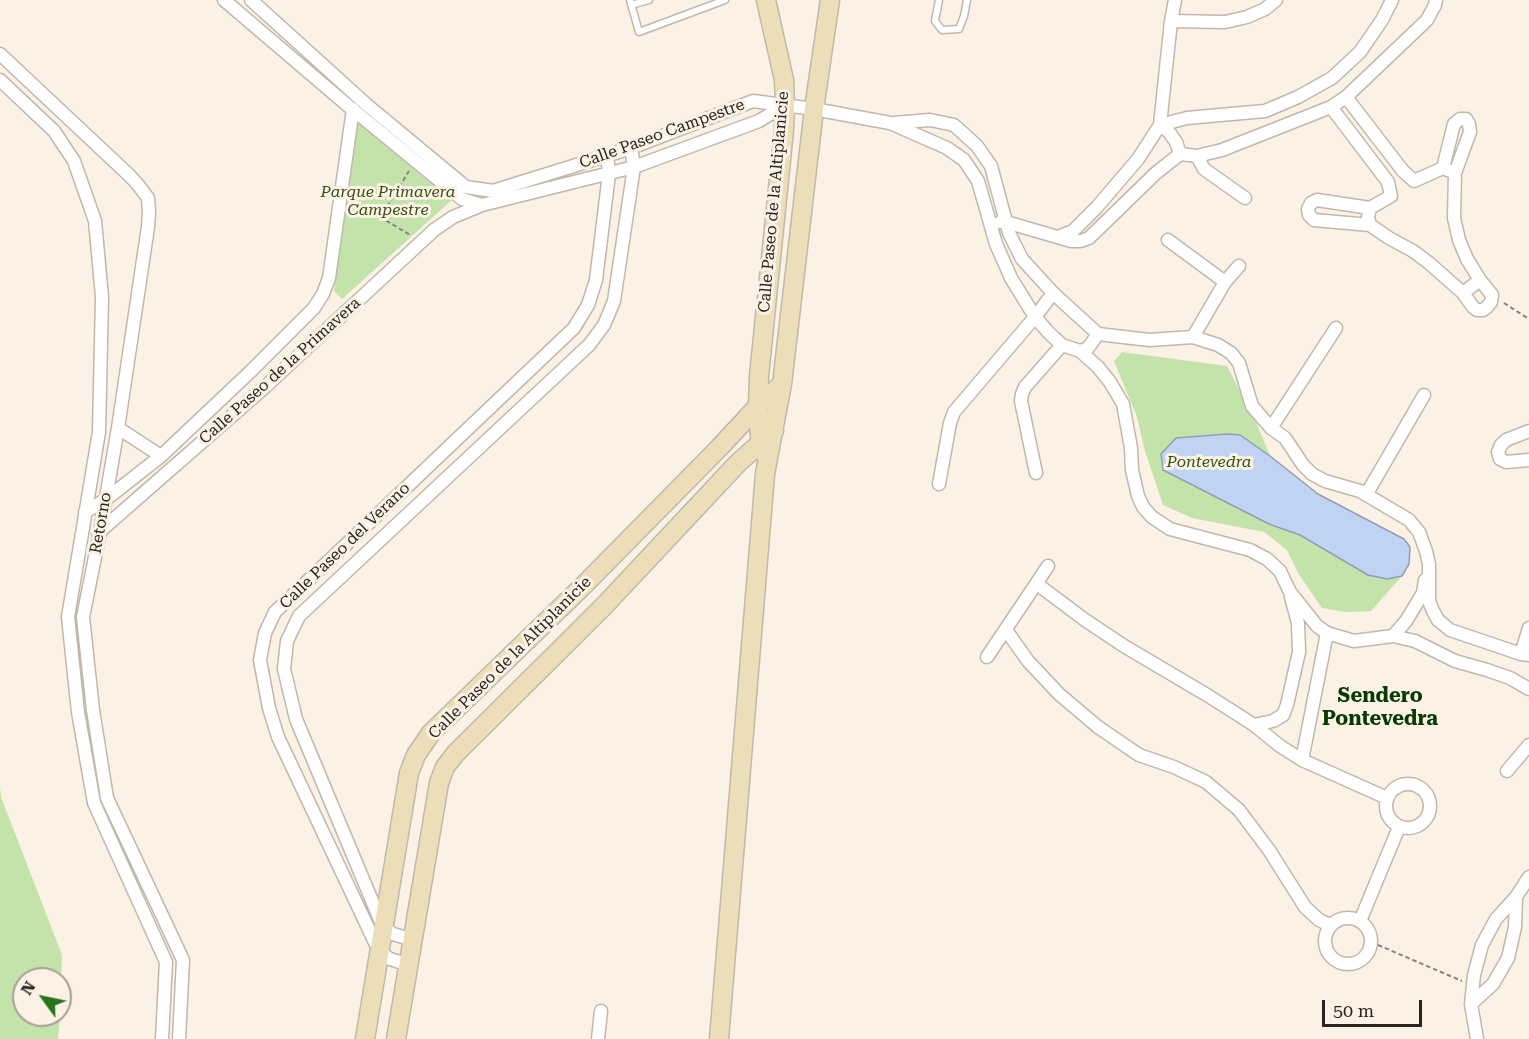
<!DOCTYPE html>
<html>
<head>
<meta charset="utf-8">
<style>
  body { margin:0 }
  #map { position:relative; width:1529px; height:1039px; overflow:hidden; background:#fbf1e5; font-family:"Roboto Serif",serif }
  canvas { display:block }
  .north { position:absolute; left:12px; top:967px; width:60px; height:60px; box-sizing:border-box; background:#fbf1e5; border:2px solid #a79f96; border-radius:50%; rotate:303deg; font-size:16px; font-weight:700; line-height:24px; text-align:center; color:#282420 }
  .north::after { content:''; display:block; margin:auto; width:21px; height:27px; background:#29741a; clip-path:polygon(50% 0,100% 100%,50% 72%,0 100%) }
  .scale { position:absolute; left:1322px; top:1000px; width:100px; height:27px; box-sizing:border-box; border:3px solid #282420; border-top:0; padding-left:8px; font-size:18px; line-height:21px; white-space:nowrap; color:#282420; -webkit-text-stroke:4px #fbf1e5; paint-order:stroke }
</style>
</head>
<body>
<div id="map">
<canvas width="1529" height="1039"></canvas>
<div class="north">N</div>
<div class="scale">50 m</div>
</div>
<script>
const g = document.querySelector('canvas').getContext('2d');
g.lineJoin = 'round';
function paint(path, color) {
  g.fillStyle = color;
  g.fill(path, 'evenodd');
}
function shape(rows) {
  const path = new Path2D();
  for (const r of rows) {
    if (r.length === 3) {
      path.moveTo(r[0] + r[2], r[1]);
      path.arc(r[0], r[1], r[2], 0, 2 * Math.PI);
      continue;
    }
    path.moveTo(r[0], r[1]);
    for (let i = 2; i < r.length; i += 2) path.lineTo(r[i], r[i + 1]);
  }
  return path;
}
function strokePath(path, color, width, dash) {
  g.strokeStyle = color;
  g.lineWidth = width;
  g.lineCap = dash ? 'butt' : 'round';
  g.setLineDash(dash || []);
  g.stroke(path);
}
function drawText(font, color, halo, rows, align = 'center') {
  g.font = font + ' "Roboto Serif",serif';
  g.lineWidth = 6;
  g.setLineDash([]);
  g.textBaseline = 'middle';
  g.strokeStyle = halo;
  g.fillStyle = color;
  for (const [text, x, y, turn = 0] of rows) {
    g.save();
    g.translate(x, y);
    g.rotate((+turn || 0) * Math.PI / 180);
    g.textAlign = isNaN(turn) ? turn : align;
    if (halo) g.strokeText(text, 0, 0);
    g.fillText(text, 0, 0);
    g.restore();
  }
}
const green = shape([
  [357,121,453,199,342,299,334,291],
  [1122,352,1227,366,1256,422,1270,456,1318,494,1404,539,1410,547,1409,564,1402,576,1371,611,1345,612,1322,608,1298,573,1287,550,1264,532,1192,518,1163,505,1145,451,1137,417,1114,361],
  [0,787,1,797,62,955,60,1005,60,979,24,979,24,1015,60,1015,58,1039,0,1039]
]);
const water = shape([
  [1227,434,1240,435,1270,456,1318,494,1404,539,1410,547,1409,564,1402,576,1387,579,1368,575,1300,535,1269,524,1163,470,1161,454,1176,438,1227,434]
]);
const path = shape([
  [353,200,381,217,409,171],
  [354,201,410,235],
  [1504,303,1529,319],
  [1371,942,1462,981]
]);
const lane = shape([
  [630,0,639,32,725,0],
  [939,0,935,21,942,30,959,29,964,16,967,0],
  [631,5,649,0]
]);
const street = shape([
  [224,0,346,104,462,199,482,205,634,167,759,121,785,105],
  [251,0,367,105,466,187,493,191,631,148,753,101,814,109,890,123,947,148,964,160,978,181,996,244,1011,278,1035,317,1049,333,1062,345,1080,351,1098,367,1110,382,1123,404,1131,448,1132,470,1138,496,1143,507,1152,517,1170,529,1250,550,1267,559,1280,571,1290,592,1317,626,1327,633,1354,641,1393,636,1415,641,1455,661,1487,670,1510,678,1529,689],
  [1175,0,1171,21,1160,125,1169,132,1176,142,1180,154],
  [1171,21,1225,22,1247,17,1265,9,1276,0],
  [0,54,130,176,139,186,148,198,149,212,148,227,118,428,100,532,83,617,93,710,107,798,183,960,179,1039],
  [0,80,54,131,74,161,95,221,102,297,99,432,68,617,78,712,94,803,166,962,162,1039],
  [1331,107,1388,182,1391,196,1370,208,1368,217,1370,225,1389,238,1413,251,1429,263,1463,293,1480,280,1467,259,1459,240,1454,218,1455,173,1443,168,1414,181,1403,171,1346,97],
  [894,123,930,120,954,125,977,146,991,166,1009,233,1022,259,1053,293,1098,334,1149,340,1193,337,1218,345,1231,353,1239,363,1252,406,1271,428,1285,438,1303,465,1312,474,1325,481,1360,491,1409,520,1419,532,1426,551,1429,564,1429,601,1433,611,1438,620,1450,630,1521,654,1529,655],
  [1197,156,1222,150,1331,107,1346,97,1427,20,1435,5,1436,0],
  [1443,168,1454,124,1460,119,1466,119,1469,124,1470,132,1455,173],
  [1000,222,1006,222,1071,241,1081,241,1089,238,1156,173,1180,154,1197,156,1204,169,1245,198],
  [1370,225,1314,220,1309,215,1308,209,1311,203,1317,200,1370,208],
  [1058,237,1073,231,1097,207,1138,159,1160,125,1187,118,1265,111,1298,97,1332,78,1360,52,1382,20,1392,0],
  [1168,240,1225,282],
  [1463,293,1473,307,1477,310,1483,310,1487,307,1491,302,1492,295,1480,280],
  [1193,337,1225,282,1239,266],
  [1080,351,1088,348,1098,334],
  [118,428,161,456],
  [1271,428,1336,328],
  [1529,431,1506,440,1501,445,1498,452,1500,459,1506,462,1529,460],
  [1036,473,1021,401,1022,394,1025,387,1062,345],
  [939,484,950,423,954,412,1035,317,1053,293],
  [1366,495,1424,395],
  [85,512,105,500,161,456,250,372,314,308,323,294,329,278,353,109],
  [98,533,266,386,434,230,453,217,482,205],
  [1037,584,1085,620,1124,646,1207,695,1254,725,1280,746,1302,760,1387,798],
  [1006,630,1028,661,1059,694,1098,727,1139,755,1174,767,1206,782,1239,810,1269,850,1305,907,1319,920,1330,925],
  [1393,636,1406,621,1423,593,1425,580],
  [1521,654,1529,628],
  [987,657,1048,566],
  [1254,725,1273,721,1283,715,1287,705,1299,652,1298,623,1291,597],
  [1302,760,1327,633],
  [1507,771,1529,745],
  [1408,806,22],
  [1348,941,23],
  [1360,921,1399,827],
  [413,940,393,934,383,927,296,719,284,669,287,641,299,616,589,345,604,325,614,301,634,167,631,148],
  [409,965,390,959,379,951,278,737,269,708,260,660,265,633,275,612,574,328,588,305,596,280,609,174,607,155],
  [1471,1004,1493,984,1508,958,1515,927,1516,897],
  [598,1039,601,1011],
  [1477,1039,1471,1004,1474,975,1482,945,1496,919,1516,897,1529,877]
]);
const secondary = shape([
  [761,451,758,406,759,376,784,130,785,105,784,80,766,0],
  [365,1039,409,773,416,755,431,733,583,586,720,447,758,406,782,384],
  [396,1039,439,783,445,767,456,753,603,607,738,463,774,431],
  [719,1039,765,474,782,384,814,109,830,0]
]);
const streetNames = [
  ["Calle Paseo Campestre",662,134,-20],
  ["Calle Paseo de la Altiplanicie",774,202,-85],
  ["Calle Paseo de la Primavera",280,371,-42],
  ["Retorno",101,523,-80],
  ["Calle Paseo del Verano",345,546,-44],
  ["Calle Paseo de la Altiplanicie",510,658,-45]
];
const parkNames = [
  ["Parque Primavera",388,192],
  ["Campestre",388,210],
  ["Pontevedra",1209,462]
];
const quarterNames = [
  ["Sendero",1380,696],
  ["Pontevedra",1380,719]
];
paint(green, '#c4e3aa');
paint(water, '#c0d3f3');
strokePath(water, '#929eb4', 1.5);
strokePath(lane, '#c1b8ad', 9);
strokePath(street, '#c1b8ad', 15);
strokePath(secondary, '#c1b8ad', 21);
strokePath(path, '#8a837c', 2, [4.5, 3]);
strokePath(lane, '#fff', 6);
strokePath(street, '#fff', 12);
strokePath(secondary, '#ebdeb8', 18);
drawText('16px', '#282420', '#fbf1e5', streetNames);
drawText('italic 16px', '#355118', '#fbf1e5', parkNames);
drawText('bold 20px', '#073a00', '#fbf1e5', quarterNames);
</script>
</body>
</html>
